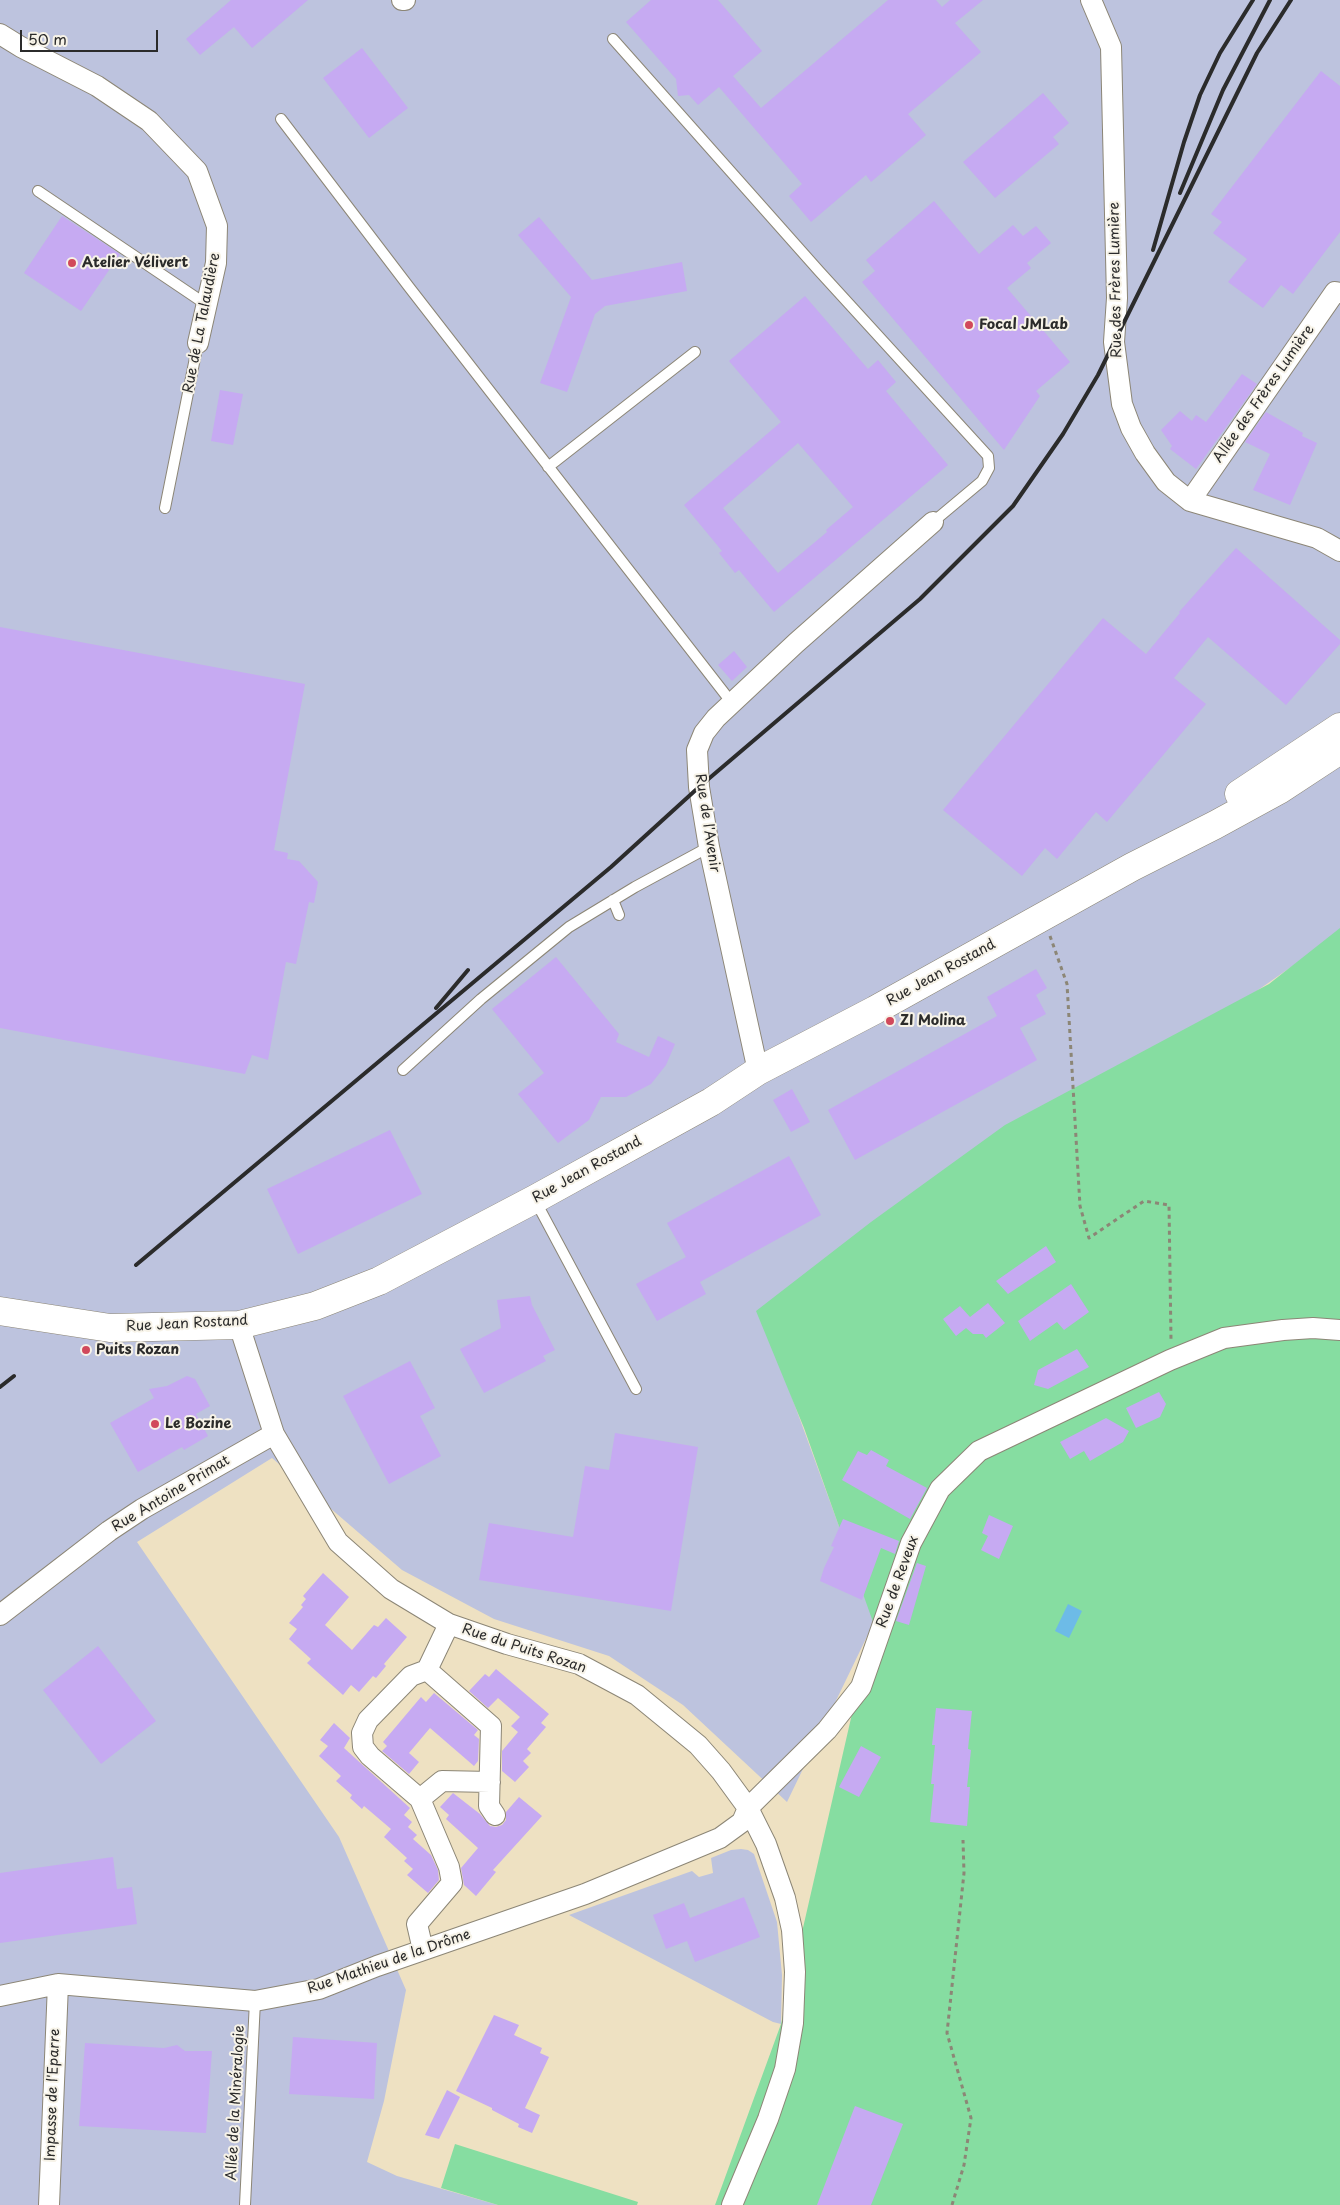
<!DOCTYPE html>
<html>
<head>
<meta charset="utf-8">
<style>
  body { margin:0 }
  #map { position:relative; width:1340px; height:2205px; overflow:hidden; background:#eee1c2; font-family:"Playpen Sans",sans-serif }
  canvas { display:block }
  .scale { position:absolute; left:20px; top:30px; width:138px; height:22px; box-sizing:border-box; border:2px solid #2b2b2b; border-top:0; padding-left:6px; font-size:15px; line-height:18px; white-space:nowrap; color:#2b2b2b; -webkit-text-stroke:4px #f7f3e8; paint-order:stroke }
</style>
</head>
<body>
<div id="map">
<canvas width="1340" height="2205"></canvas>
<div class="scale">50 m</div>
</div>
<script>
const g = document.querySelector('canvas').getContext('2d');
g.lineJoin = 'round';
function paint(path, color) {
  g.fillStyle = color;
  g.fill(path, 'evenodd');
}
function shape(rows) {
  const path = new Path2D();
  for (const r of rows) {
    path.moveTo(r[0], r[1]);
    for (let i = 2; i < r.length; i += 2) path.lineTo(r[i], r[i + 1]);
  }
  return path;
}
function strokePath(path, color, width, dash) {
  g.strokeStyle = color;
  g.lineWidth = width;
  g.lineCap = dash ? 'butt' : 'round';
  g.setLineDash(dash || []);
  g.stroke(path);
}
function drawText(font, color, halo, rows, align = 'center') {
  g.font = font + ' "Playpen Sans",sans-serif';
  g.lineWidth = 4;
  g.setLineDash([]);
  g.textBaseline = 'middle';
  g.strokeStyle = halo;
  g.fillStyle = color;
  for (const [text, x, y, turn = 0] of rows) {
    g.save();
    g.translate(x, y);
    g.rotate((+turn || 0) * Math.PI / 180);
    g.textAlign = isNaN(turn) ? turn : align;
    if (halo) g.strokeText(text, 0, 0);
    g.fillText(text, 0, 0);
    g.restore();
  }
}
const industrial = shape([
  [0,0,1340,0,1340,933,1202,1029,760,1310,874,1622,787,1802,683,1705,609,1656,494,1619,402,1570,272,1458,137,1542,339,1837,406,1990,384,2101,367,2162,397,2176,498,2205,0,2205],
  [741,1849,748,1850,754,1854,777,1922,782,1975,781,2024,773,2022,569,1915,692,1871,699,1877,713,1873,711,1858,731,1850]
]);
const green = shape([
  [1340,928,1340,2205,715,2205,781,2024,873,1622,804,1428,756,1311,871,1222,1005,1125,1269,984],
  [455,2144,638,2202,637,2205,498,2205,441,2188]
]);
const water = shape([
  [1068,1604,1082,1611,1069,1638,1055,1631]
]);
const building = shape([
  [231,0,308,0,252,48,234,27,200,55,186,39],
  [651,0,718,0,762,51,733,76,761,108,888,0,936,0,942,7,950,0,983,0,955,23,981,52,908,114,926,135,871,182,866,175,811,222,789,196,802,184,719,87,698,105,689,95,678,96,676,79,626,22],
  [362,48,408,108,369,138,323,78],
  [1321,71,1340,86,1340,232,1293,294,1281,285,1263,308,1228,282,1247,259,1213,233,1222,222,1211,214],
  [1043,93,1069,123,1053,137,1059,144,995,198,963,162],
  [934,201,979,254,1013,225,1023,236,1036,226,1051,243,1027,263,1031,268,1007,288,1070,362,1036,391,1040,396,1004,450,862,282,875,271,866,260],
  [62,216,120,254,81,311,24,273],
  [539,217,592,280,682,262,687,291,605,306,595,314,567,392,540,383,571,297,518,235],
  [805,296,868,369,878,360,896,382,886,391,948,465,774,612,739,570,735,573,719,553,722,551,684,505,781,422,729,361],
  [798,443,853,507,826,530,827,532,778,573,723,508],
  [1242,374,1257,384,1196,469,1170,449,1172,446,1161,430,1180,411,1192,421,1196,415,1206,422],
  [220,390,243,394,233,445,211,441],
  [1266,412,1303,433,1302,436,1317,443,1290,505,1253,490,1270,454,1245,442],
  [1236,548,1340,640,1340,644,1286,705,1208,637,1174,678,1206,704,1107,822,1096,812,1057,859,1045,848,1022,876,943,810,1103,618,1146,654,1180,613,1179,612],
  [0,627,305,684,274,850,288,853,287,859,299,861,318,882,314,903,309,902,296,964,286,962,268,1060,252,1055,245,1074,0,1028],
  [734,651,747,667,732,681,718,665],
  [556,957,619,1034,616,1042,649,1057,658,1036,675,1044,666,1065,651,1084,626,1097,601,1097,589,1120,558,1143,518,1094,544,1073,492,1009],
  [1036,969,1047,988,1036,995,1046,1014,1020,1028,1037,1060,855,1160,828,1110,997,1016,987,997],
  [792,1089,810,1122,791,1132,773,1100],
  [390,1130,422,1194,298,1254,267,1189],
  [789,1156,821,1215,700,1282,706,1294,657,1321,636,1284,686,1257,667,1223],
  [1046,1246,1056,1262,1008,1294,996,1281],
  [1071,1284,1089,1312,1064,1330,1057,1322,1030,1341,1018,1321],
  [530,1296,532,1305,555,1350,543,1356,546,1361,484,1393,460,1349,501,1328,497,1300],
  [988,1303,1005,1323,986,1338,983,1334,973,1334,966,1328,956,1336,943,1319,960,1306,970,1317],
  [1077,1349,1089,1367,1048,1389,1034,1385,1038,1370],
  [410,1361,435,1408,420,1416,441,1456,389,1484,343,1396],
  [187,1376,195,1379,210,1406,196,1414,208,1436,184,1450,182,1447,138,1472,110,1423,154,1398,149,1389,167,1386],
  [1159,1392,1166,1404,1160,1417,1136,1428,1126,1408],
  [1106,1418,1129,1431,1123,1442,1090,1461,1084,1451,1070,1459,1060,1442],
  [615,1433,698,1447,671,1611,479,1580,489,1523,573,1537,585,1466,609,1470],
  [871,1450,889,1460,886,1466,927,1488,910,1519,842,1480,858,1451,867,1455],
  [989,1515,1013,1526,999,1559,981,1550,988,1536,982,1533],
  [843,1519,899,1541,895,1554,881,1548,862,1600,820,1581,824,1568,834,1547,831,1546],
  [917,1563,926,1566,909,1625,896,1621],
  [323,1573,349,1597,325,1625,352,1650,374,1625,378,1627,386,1618,407,1637,384,1664,386,1666,376,1678,373,1676,359,1692,351,1685,343,1695,307,1663,311,1659,289,1639,297,1629,289,1623,303,1607,301,1605,306,1599,303,1596],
  [98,1646,156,1721,101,1764,43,1690],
  [496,1669,549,1714,541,1723,546,1727,527,1749,531,1753,523,1761,529,1767,515,1782,502,1771,502,1751,518,1732,511,1726,520,1717,498,1698,488,1708,469,1691,485,1674,489,1677],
  [434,1693,478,1730,474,1735,479,1739,478,1761,474,1766,430,1728,409,1753,419,1762,409,1774,382,1751,387,1746,383,1742,421,1697,426,1702],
  [936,1708,972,1711,968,1749,971,1750,967,1787,970,1787,967,1826,930,1822,934,1784,931,1784,935,1745,932,1745],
  [334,1723,350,1738,344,1748,410,1808,404,1815,412,1822,408,1827,417,1835,413,1839,431,1855,438,1870,439,1880,428,1893,407,1875,413,1869,404,1861,407,1858,384,1837,391,1829,364,1806,362,1809,350,1798,352,1795,336,1781,341,1776,319,1756,328,1746,320,1740],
  [861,1746,881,1757,859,1797,839,1787],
  [453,1793,480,1814,490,1826,496,1827,502,1825,506,1820,506,1812,519,1797,542,1816,493,1870,496,1872,476,1896,464,1885,461,1868,478,1848,446,1819,449,1815,440,1807],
  [113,1857,117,1889,132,1887,137,1924,0,1943,0,1873],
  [744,1897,760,1937,695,1962,687,1941,666,1949,653,1915,684,1903,690,1918],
  [494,2015,519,2025,514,2035,542,2048,540,2053,549,2057,525,2108,540,2115,532,2133,518,2127,519,2124,492,2110,492,2108,456,2091],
  [293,2037,377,2043,374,2099,289,2094],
  [85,2043,164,2048,177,2045,185,2051,212,2051,206,2133,79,2126],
  [447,2090,460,2097,439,2139,425,2135],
  [855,2106,903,2124,871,2205,817,2205]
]);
const path = shape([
  [1050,936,1067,984,1080,1206,1089,1238,1144,1201,1169,1205,1171,1340],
  [952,2205,964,2165,971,2118,947,2033,964,1873,963,1840]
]);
const lane = shape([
  [613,39,819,271,988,456,989,468,982,481,933,522],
  [281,119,409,287,732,703],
  [38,191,207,305],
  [548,467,695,352],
  [165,508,198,343],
  [613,900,619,915],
  [403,1070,481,999,569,927,635,887,709,847],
  [535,1200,636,1389],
  [245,2205,255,2001]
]);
const street = shape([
  [402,0,405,0],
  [1091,0,1111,47,1117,298,1114,342,1122,404,1131,428,1145,453,1166,482,1190,501,1317,538,1340,551],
  [0,34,21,47,97,86,149,121,197,171,217,226,216,263,198,343],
  [1190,501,1335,292,1340,293],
  [758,1071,709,847,699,787,697,750,704,733,716,718,796,643,933,522],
  [239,1325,274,1434,338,1542,391,1589,449,1624,507,1644,579,1664,637,1695,698,1745,721,1771,748,1808,766,1844,785,1898,792,1930,795,1972,793,2023,785,2069,768,2119,732,2205],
  [0,1615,109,1531,142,1509,274,1434],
  [449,1624,427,1670,491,1726,489,1806,495,1815],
  [420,1799,442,1781,490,1782],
  [423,1950,417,1924,452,1883,449,1867,420,1799,370,1756,363,1747,362,1733,368,1720,411,1676,427,1670],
  [0,1996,58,1984,255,2001,319,1989,377,1966,585,1894,720,1838,742,1822,748,1808,827,1730,861,1687,911,1543,940,1489,979,1451,1170,1360,1224,1338,1283,1330,1313,1328,1340,1330],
  [49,2205,58,1984]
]);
const secondary = shape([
  [1239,794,1340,727],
  [0,1311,110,1328,239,1325,315,1306,379,1281,535,1199,711,1102,758,1071,875,1010,1132,867,1215,825,1279,790,1340,750]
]);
const rail = shape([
  [1180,193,1223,90,1270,0],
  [1153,250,1184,142,1200,95,1220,53,1253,0],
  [436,1008,468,970],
  [136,1265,611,867,699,787,920,599,1013,506,1063,434,1098,375,1257,53,1291,0],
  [0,1387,14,1376]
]);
const markers = [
  [72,263,5,"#d1495b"],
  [969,325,5,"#d1495b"],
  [890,1021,5,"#d1495b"],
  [86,1350,5,"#d1495b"],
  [155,1424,5,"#d1495b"]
];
const poiNames = [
  ["Atelier Vélivert",82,263],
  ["Focal JMLab",979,325],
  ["ZI Molina",900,1021],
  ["Puits Rozan",96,1350],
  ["Le Bozine",165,1424]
];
const streetNames = [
  ["Rue des Frères Lumière",1116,280,-91],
  ["Rue de La Talaudière",202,323,-79],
  ["Allée des Frères Lumière",1264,394,-55],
  ["Rue de l'Avenir",707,823,81],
  ["Rue Jean Rostand",941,973,-29],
  ["Rue Jean Rostand",587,1170,-29],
  ["Rue Jean Rostand",187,1324,-3],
  ["Rue Antoine Primat",171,1494,-31],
  ["Rue de Reveux",898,1582,-70],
  ["Rue du Puits Rozan",524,1649,18],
  ["Rue Mathieu de la Drôme",389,1962,-19],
  ["Impasse de l'Eparre",53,2095,-88],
  ["Allée de la Minéralogie",236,2103,-87]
];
paint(industrial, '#bdc3de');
paint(green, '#86dda1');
paint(water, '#6dbbe7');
paint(building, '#c6aaf2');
strokePath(lane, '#8c8676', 12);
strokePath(street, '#8c8676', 22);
strokePath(secondary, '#8c8676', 29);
strokePath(path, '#8c8676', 3, [4, 4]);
strokePath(lane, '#fff', 10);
strokePath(street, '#fff', 20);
strokePath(secondary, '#fff', 28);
strokePath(rail, '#2b2b2b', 4);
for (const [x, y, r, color] of markers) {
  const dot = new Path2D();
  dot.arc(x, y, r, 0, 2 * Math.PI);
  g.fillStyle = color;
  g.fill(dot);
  strokePath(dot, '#f7f3e8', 2);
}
drawText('bold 14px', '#2b2b2b', '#f7f3e8', poiNames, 'left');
drawText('14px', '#2b2b2b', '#f7f3e8', streetNames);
</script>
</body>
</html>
